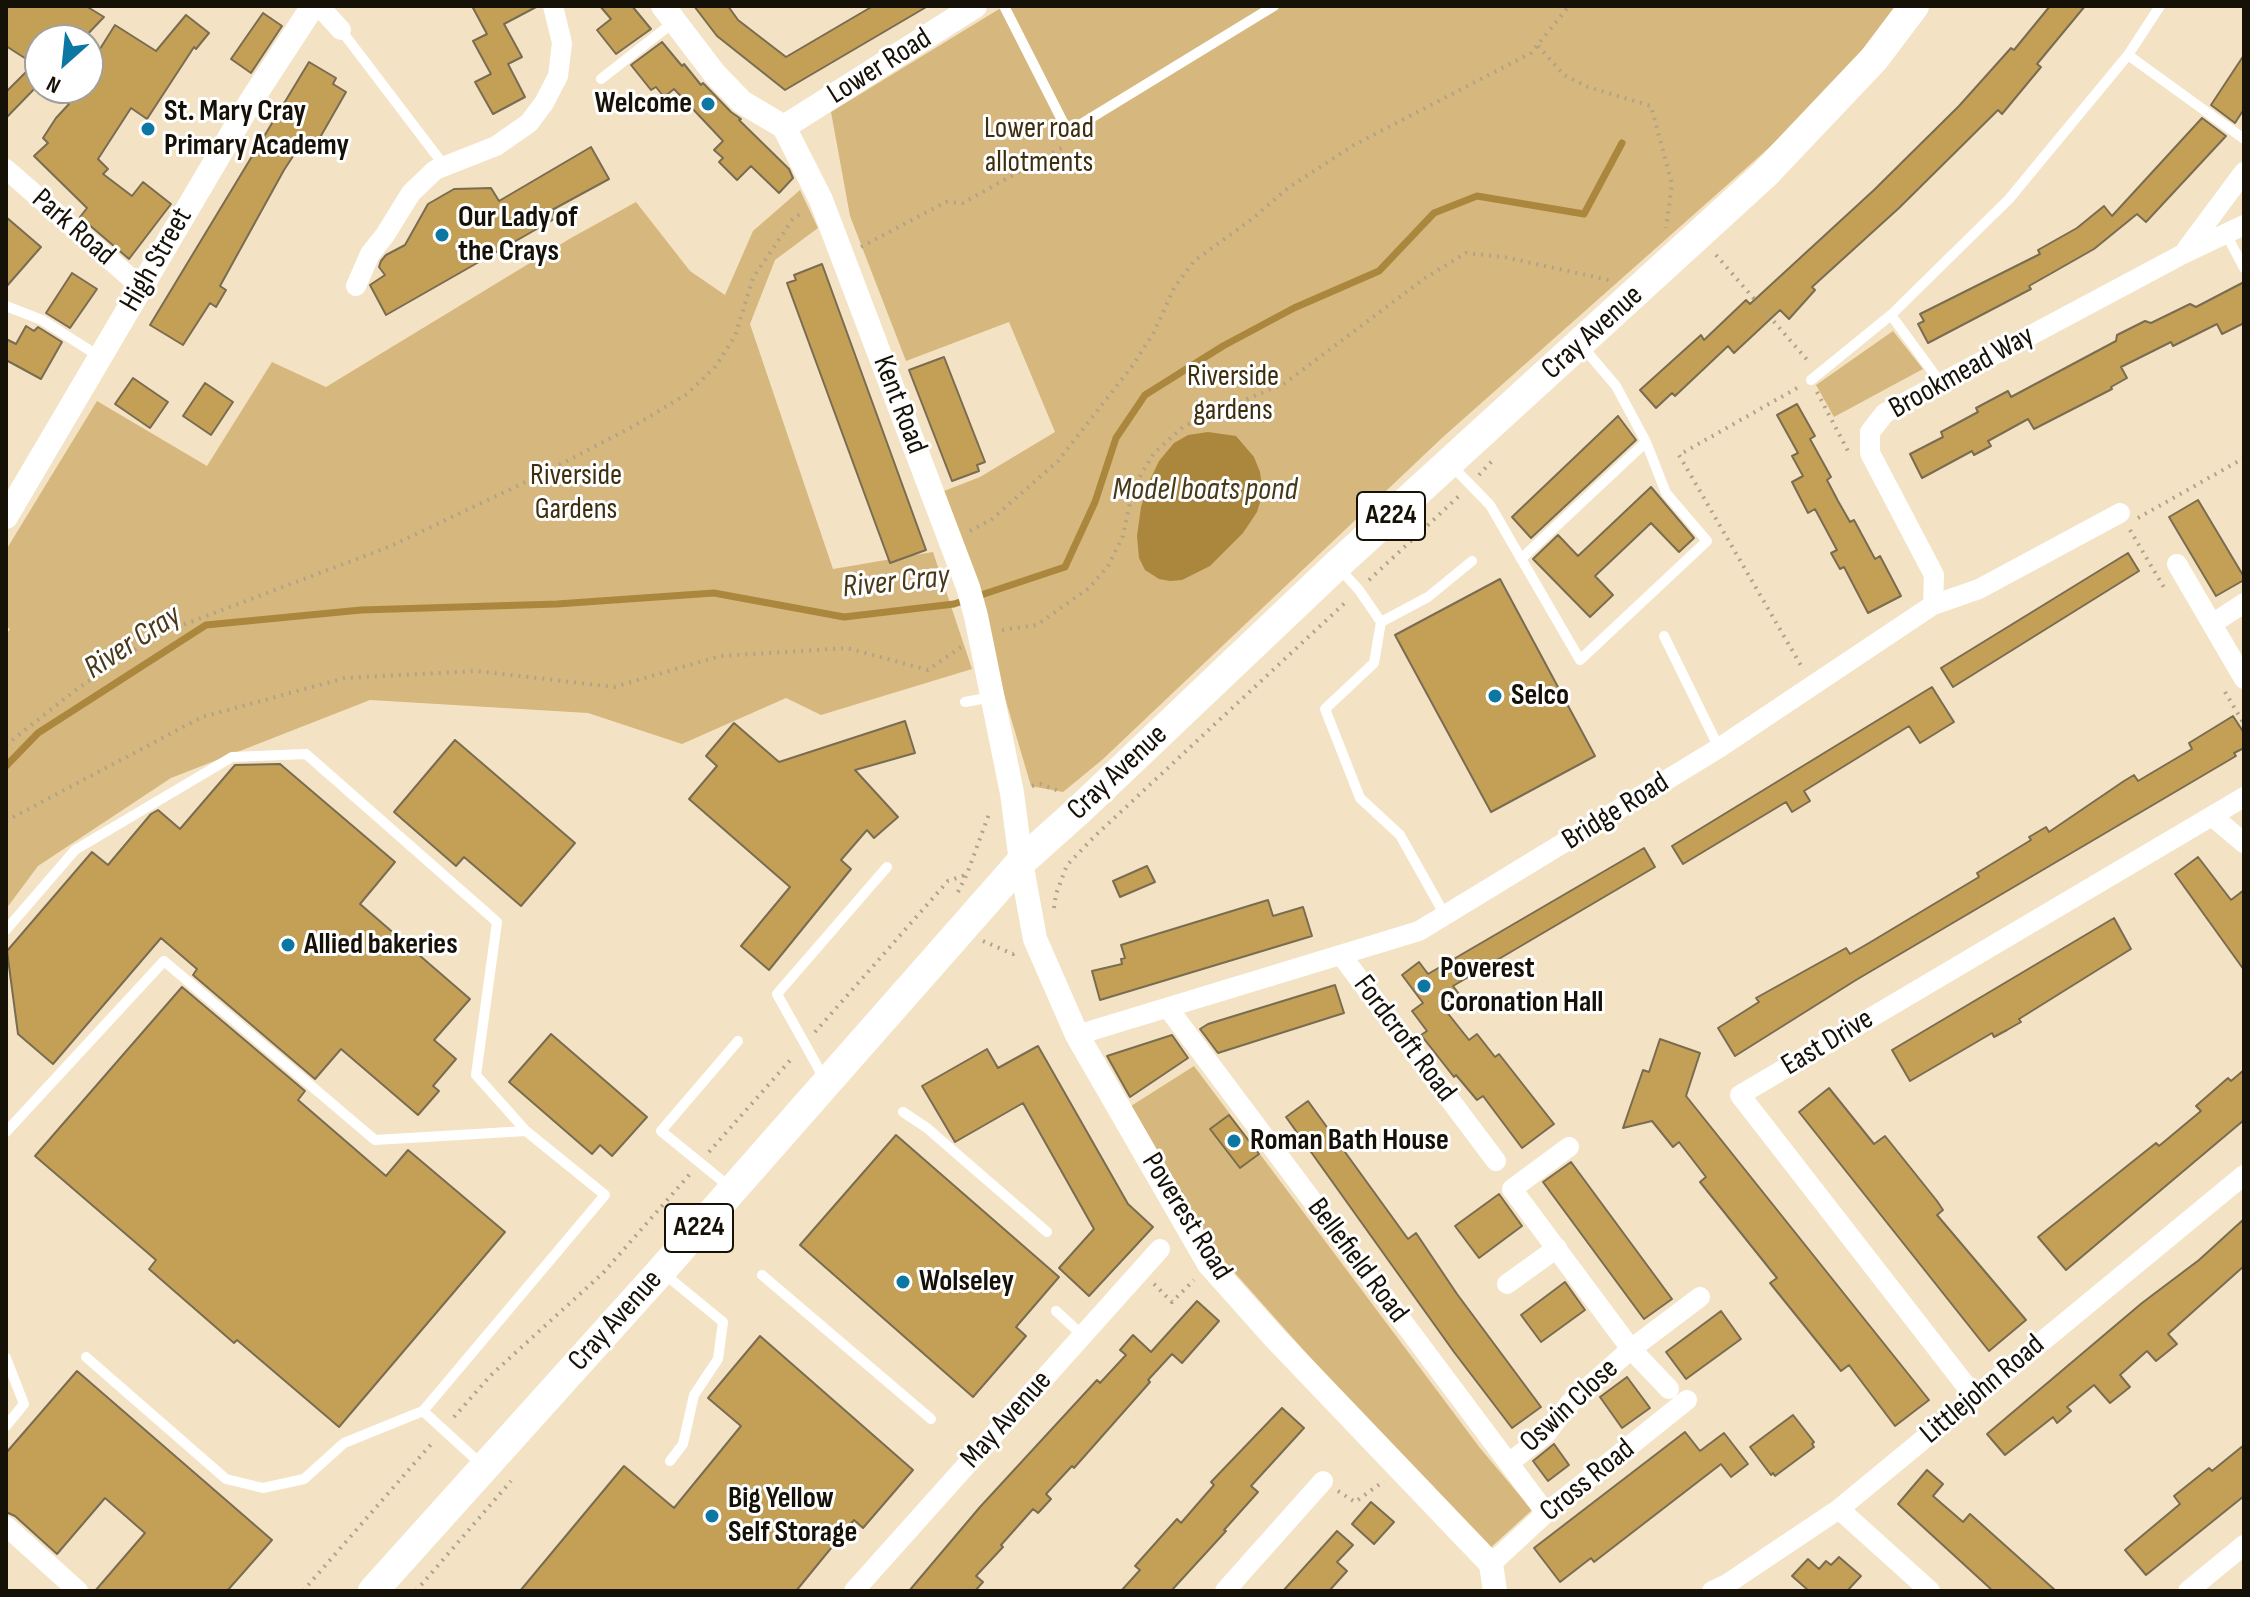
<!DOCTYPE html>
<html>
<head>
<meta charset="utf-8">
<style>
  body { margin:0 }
  #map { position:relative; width:2250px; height:1597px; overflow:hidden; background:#f3e3c4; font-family:"Sofia Sans Condensed",sans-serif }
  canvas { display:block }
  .frame { position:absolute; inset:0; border:8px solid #161107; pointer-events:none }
  .north { position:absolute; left:24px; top:24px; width:80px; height:80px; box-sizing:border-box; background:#fff; border:2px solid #a2a09c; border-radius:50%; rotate:207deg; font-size:22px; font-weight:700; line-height:32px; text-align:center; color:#161107 }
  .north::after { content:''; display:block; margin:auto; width:28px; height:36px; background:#0b77a2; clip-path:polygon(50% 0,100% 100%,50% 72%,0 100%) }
</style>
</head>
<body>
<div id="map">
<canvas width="2250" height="1597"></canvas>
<div class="frame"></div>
<div class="north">N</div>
</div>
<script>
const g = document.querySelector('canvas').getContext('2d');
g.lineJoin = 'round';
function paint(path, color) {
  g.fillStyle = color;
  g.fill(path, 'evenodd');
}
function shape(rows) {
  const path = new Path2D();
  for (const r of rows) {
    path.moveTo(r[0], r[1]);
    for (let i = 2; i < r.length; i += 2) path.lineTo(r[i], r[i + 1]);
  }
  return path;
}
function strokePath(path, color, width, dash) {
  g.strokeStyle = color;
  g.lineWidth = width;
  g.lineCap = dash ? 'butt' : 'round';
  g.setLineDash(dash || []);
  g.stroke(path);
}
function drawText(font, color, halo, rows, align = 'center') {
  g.font = font + ' "Sofia Sans Condensed",sans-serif';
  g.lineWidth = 6;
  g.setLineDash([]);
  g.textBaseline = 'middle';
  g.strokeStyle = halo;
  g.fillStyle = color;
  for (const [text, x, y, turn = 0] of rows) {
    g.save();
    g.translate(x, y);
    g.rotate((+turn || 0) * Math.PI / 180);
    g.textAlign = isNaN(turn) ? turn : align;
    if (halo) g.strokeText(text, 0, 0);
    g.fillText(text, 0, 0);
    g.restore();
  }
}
const green = shape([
  [1004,6,1900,6,1836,82,1771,146,1443,437,1102,760,1063,792,1031,786,944,491,980,477,1055,432,1009,322,906,361,850,216,831,112],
  [800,190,818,228,775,260,750,324,833,569,933,552,972,669,821,715,786,698,682,744,588,713,370,700,171,778,38,866,6,909,6,635,10,629,6,626,6,550,97,401,207,466,272,362,326,387,571,238,636,202,690,271,725,295,753,231],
  [1893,331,1923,369,1834,417,1816,385],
  [1194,1066,1480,1448,1532,1510,1488,1550,1348,1400,1202,1236,1131,1106]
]);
const water = shape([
  [1208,432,1236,436,1254,457,1260,472,1263,493,1257,512,1243,533,1210,566,1182,580,1170,581,1159,579,1145,570,1139,558,1137,536,1141,507,1149,482,1159,461,1174,443,1188,435]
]);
const stream = shape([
  [6,766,38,733,206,625,361,610,557,604,714,593,844,617,954,604,1065,567,1095,502,1116,438,1145,395,1223,346,1294,308,1379,271,1434,213,1477,196,1584,214,1622,143]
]);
const building = shape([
  [6,6,86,6,104,17,82,40,40,40,40,83,6,118,6,92,34,64,6,46,6,6],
  [472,6,538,6,504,24,522,57,508,64,525,97,493,114,475,82,491,74,473,41,487,34,472,6],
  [600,6,632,6,651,29,616,54,597,30,611,19,600,6],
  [694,6,728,6,738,20,786,57,873,6,928,6,785,90,717,36,694,6],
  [2050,6,2085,6,2037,64,2041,67,2002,114,1998,110,1899,208,1812,287,1815,290,1789,319,1780,310,1734,353,1728,346,1675,396,1672,393,1656,408,1640,390,1701,335,1704,340,1746,300,1750,304,1874,190,1959,106,2011,48,2014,50,2050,6],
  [263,13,282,26,251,73,231,59,263,13],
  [186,15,209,33,196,49,194,47,147,119,131,108,98,159,108,169,103,174,132,196,143,182,171,204,129,259,80,217,87,208,34,156,48,143,43,138,56,118,69,104,66,102,75,88,88,88,88,68,115,25,156,51,186,15],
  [662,42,682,66,684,64,701,85,703,83,731,112,741,119,739,120,789,169,793,178,779,193,751,166,737,180,719,162,723,158,714,150,723,141,674,89,664,97,656,87,651,90,631,65,662,42],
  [2244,55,2244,109,2235,123,2211,105,2244,55],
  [309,62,336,78,333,84,346,92,314,148,303,141,284,170,220,286,226,290,216,307,210,303,183,345,150,325,309,62],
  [2202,118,2226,136,2146,222,2137,214,2094,249,2029,286,2031,289,1928,343,1918,324,1924,321,1920,314,2040,254,2038,250,2077,228,2104,206,2112,216,2202,118],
  [591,147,609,179,552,210,556,218,386,315,370,285,385,275,379,267,381,261,386,255,405,245,428,204,454,189,491,188,499,201,591,147],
  [6,217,41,247,6,287,6,217],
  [822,264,926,550,890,563,787,283,796,280,794,275,822,264],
  [72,273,97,289,70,328,46,313,72,273],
  [2244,282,2244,323,2222,334,2217,324,2173,346,2171,342,2121,367,2127,378,2111,387,2112,389,2034,429,2028,419,1988,441,1991,446,1974,455,1972,451,1922,478,1910,454,1943,437,1941,432,1978,412,1976,408,2008,391,2011,397,2116,341,2117,335,2145,321,2151,323,2190,304,2196,307,2244,282],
  [26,326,34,331,38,327,62,342,41,379,6,360,6,339,16,344,26,326],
  [944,357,985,462,977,465,979,471,952,481,909,370,944,357],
  [133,378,168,402,150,428,115,404,133,378],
  [205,383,233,402,211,435,183,416,205,383],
  [1797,404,1815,436,1810,439,1831,477,1827,480,1838,501,1850,522,1854,520,1875,559,1880,556,1901,596,1868,613,1844,567,1840,569,1831,553,1837,550,1815,509,1808,513,1792,482,1803,476,1792,456,1798,453,1777,415,1797,404],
  [1618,416,1636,440,1531,538,1512,517,1618,416],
  [1651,487,1694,538,1679,552,1651,523,1595,576,1613,595,1590,617,1533,559,1558,535,1578,556,1651,487],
  [2198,500,2244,577,2244,580,2216,596,2169,517,2198,500],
  [2128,553,2139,571,1953,687,1941,668,2128,553],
  [1500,579,1595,756,1491,812,1395,635,1500,579],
  [1932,687,1954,722,1920,743,1909,726,1804,791,1810,801,1792,812,1786,802,1683,864,1672,846,1932,687],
  [2233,716,2244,733,2244,748,2234,753,2236,756,1856,980,1735,1056,1718,1028,1759,1002,1756,998,1846,948,1850,954,1869,943,1979,877,1977,873,2031,840,2029,837,2046,827,2049,832,2124,781,2134,775,2138,781,2192,749,2189,743,2233,716],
  [905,721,915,753,855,770,898,817,874,838,867,830,841,860,851,869,769,970,741,946,790,887,689,799,717,766,706,756,734,723,779,762,905,721],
  [455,740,575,843,521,906,464,857,456,866,394,812,455,740],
  [280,764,395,862,360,904,470,999,434,1040,456,1059,433,1086,439,1091,418,1115,341,1049,315,1079,193,975,197,969,161,938,53,1064,18,1034,7,951,92,852,108,865,151,814,158,810,180,829,235,765,280,764],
  [1644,848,1655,867,1453,986,1459,994,1442,1006,1469,1040,1477,1034,1495,1057,1499,1054,1554,1124,1522,1148,1483,1096,1477,1100,1456,1075,1454,1077,1421,1035,1427,1031,1412,1011,1423,1003,1402,975,1419,962,1428,974,1644,848],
  [2198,857,2231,900,2244,890,2244,970,2175,874,2198,857],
  [1147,866,1155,882,1120,897,1113,881,1147,866],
  [1268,900,1273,916,1303,907,1312,936,1100,1000,1092,971,1122,964,1121,959,1125,958,1121,945,1268,900],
  [2114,918,2131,949,2019,1019,2021,1022,2007,1030,1994,1037,1992,1033,1910,1081,1892,1050,2114,918],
  [1335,985,1344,1013,1218,1053,1200,1029,1208,1024,1335,985],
  [182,987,305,1091,298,1100,386,1176,408,1150,505,1232,339,1427,237,1340,234,1343,149,1269,156,1260,35,1156,182,987],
  [551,1034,647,1117,612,1156,600,1145,592,1154,509,1082,551,1034],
  [1172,1035,1188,1058,1130,1097,1107,1056,1172,1035],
  [1660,1039,1700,1053,1686,1096,1929,1400,1895,1426,1849,1365,1841,1371,1770,1283,1777,1278,1700,1182,1706,1177,1679,1142,1673,1147,1652,1121,1623,1128,1643,1070,1649,1072,1660,1039],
  [1038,1046,1128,1204,1153,1227,1089,1296,1059,1268,1094,1229,1023,1103,955,1142,922,1086,987,1049,998,1068,1038,1046],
  [2244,1070,2244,1120,2066,1270,2038,1237,2156,1143,2159,1146,2201,1111,2196,1106,2228,1078,2231,1081,2244,1070],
  [1829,1088,1874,1144,1885,1136,1937,1201,1943,1210,1937,1215,2026,1320,1989,1351,1799,1112,1829,1088],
  [1308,1101,1408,1239,1416,1233,1457,1294,1541,1407,1512,1428,1454,1352,1286,1117,1308,1101],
  [1229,1115,1259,1154,1240,1168,1210,1129,1229,1115],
  [896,1135,1059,1277,1016,1327,1026,1336,973,1397,800,1245,896,1135],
  [1571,1162,1672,1299,1644,1319,1543,1182,1571,1162],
  [1499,1194,1522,1226,1479,1258,1455,1226,1499,1194],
  [2244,1219,2244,1266,2168,1334,2177,1344,2156,1361,2147,1351,2120,1375,2130,1387,2110,1403,2094,1385,2067,1407,2071,1411,2057,1423,2053,1417,2005,1455,1987,1434,2142,1303,2199,1260,2244,1219],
  [1565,1282,1585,1310,1541,1342,1521,1315,1565,1282],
  [1197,1301,1219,1321,1182,1363,1172,1354,1148,1380,1150,1382,1074,1468,1072,1466,1046,1494,1051,1499,1038,1513,1033,1509,1001,1545,1003,1547,976,1576,983,1582,975,1591,909,1591,980,1507,1097,1380,1100,1383,1126,1355,1120,1350,1133,1335,1151,1352,1197,1301],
  [1721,1311,1741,1339,1686,1379,1666,1352,1721,1311],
  [760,1336,913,1470,863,1528,854,1520,796,1591,520,1591,624,1466,674,1508,741,1426,708,1398,760,1336],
  [77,1371,272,1540,227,1591,95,1591,145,1533,105,1498,57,1554,15,1516,6,1512,6,1453,77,1371],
  [1627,1377,1650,1408,1622,1428,1600,1397,1627,1377],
  [1282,1408,1304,1428,1251,1486,1258,1492,1224,1530,1226,1531,1171,1591,1121,1591,1140,1570,1135,1566,1160,1538,1177,1519,1181,1523,1214,1485,1211,1482,1282,1408],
  [1793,1415,1814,1442,1812,1444,1814,1447,1775,1476,1773,1473,1771,1475,1750,1447,1793,1415],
  [1685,1432,1700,1451,1724,1433,1748,1464,1731,1477,1721,1464,1594,1562,1591,1558,1560,1582,1534,1548,1685,1432],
  [1554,1444,1569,1465,1548,1481,1533,1461,1554,1444],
  [2244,1445,2244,1496,2146,1575,2125,1550,2180,1504,2174,1496,2209,1468,2212,1471,2244,1445],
  [1927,1470,1943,1484,1933,1496,1963,1522,1970,1514,2056,1591,1993,1591,1898,1504,1927,1470],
  [1371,1502,1394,1522,1374,1544,1352,1524,1371,1502],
  [1337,1531,1353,1545,1337,1562,1347,1571,1329,1591,1283,1591,1337,1531],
  [1839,1557,1861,1576,1847,1591,1809,1591,1792,1576,1808,1559,1819,1569,1826,1561,1831,1565,1839,1557]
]);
const path = shape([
  [1538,46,1564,75,1588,87,1651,106,1672,184,1666,228],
  [861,247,946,202,963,203,1065,146],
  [1716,255,1809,362],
  [1797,388,1679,455,1803,669],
  [1817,392,1848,451],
  [1479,475,1492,461],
  [2138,518,2244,458],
  [2130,530,2166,591],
  [970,531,992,519,1058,461,1133,365,1154,332,1174,288,1194,261,1252,219,1288,188,1354,145,1531,53,1569,6],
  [1369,580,1459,496],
  [1002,630,1037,625,1089,588,1108,566,1123,536,1133,488,1154,453,1184,426,1285,383,1425,278,1466,253,1504,257,1609,280],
  [2225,692,2244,724],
  [6,745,77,689,156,635,391,546,536,477,632,427,687,394,715,367,735,336,753,278,792,220,803,212],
  [1032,786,1040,784,1062,792],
  [6,821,202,717,345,678,477,671,614,687,720,656,847,648,928,670,961,647],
  [958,892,967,874,990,811],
  [1054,908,1056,894,1067,865,1096,835,1348,600],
  [983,941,1013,954,1018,951],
  [815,1032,948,881,965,875],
  [709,1152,793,1057],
  [1154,1284,1172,1302,1194,1280],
  [454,1417,491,1375,603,1273,690,1174],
  [1338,1491,1355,1502,1384,1481],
  [303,1591,433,1442],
  [416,1591,511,1481]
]);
const service = shape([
  [1004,6,1068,132,1274,6],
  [341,30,446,168],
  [2128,55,2244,139],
  [601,79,675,21],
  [2226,234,2244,268],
  [6,306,42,320,100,357],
  [1891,315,1940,382],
  [1811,380,1891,315,2009,199,2128,55,2160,6],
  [1450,464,1490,505,1580,660,1707,541,1666,493,1646,442,1616,386,1582,346],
  [1521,559,1646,442],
  [1338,567,1359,590,1381,622,1374,663,1325,709,1360,798,1400,835,1446,917],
  [1381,622,1428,597,1472,561],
  [1664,636,1719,748],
  [965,702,992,697],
  [6,930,75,850,232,757,306,754,497,922,476,1075,526,1131,605,1195,423,1411,482,1465],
  [825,1080,777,994,887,867],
  [903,1112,927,1128,1047,1232],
  [6,1132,164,961,375,1140,526,1131],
  [731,1188,661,1131,738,1041],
  [662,1272,723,1322,718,1359,694,1395,683,1444,670,1461],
  [762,1275,931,1419],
  [1056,1311,1082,1335],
  [86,1357,226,1479,263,1488,304,1479,344,1443,423,1411],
  [6,1358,24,1404,6,1426]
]);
const minor = shape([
  [319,6,341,30],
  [6,169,141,287],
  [2186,250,2244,172],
  [356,286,370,254,385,235,411,193,435,170,496,146,529,123,544,103,558,76,562,43,553,6],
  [2177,564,2244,679],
  [1933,605,1934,575,1870,453,1870,432,1885,413,2183,254,2244,225],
  [2212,624,2244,603],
  [2212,816,2244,843],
  [1341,955,1496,1161],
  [1168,1008,1546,1513],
  [1077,1035,1419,931,1719,748,1933,605,1979,589,2120,513],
  [1569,1147,1512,1189,1631,1349,1669,1389],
  [1507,1284,1557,1248],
  [1974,1396,1740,1095,2244,797],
  [1509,1463,1546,1434,1569,1404,1631,1349,1700,1297],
  [1839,1509,1930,1591],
  [6,1526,78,1591],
  [1491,1564,1546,1513,1687,1400],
  [854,1591,1160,1249],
  [1225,1591,1323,1481],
  [1712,1591,1727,1584,1839,1509,2244,1175],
  [2188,1591,2244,1545]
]);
const tertiary = shape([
  [663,6,714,73,742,102,784,127,821,200,968,587,976,616,1012,793,1021,862,1035,939,1077,1035,1209,1264,1275,1338,1491,1564,1495,1591],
  [784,127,975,6],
  [6,517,251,101,313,6]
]);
const primary = shape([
  [373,1591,661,1271,1021,862,1078,811,1337,565,1765,174,1874,59,1914,6]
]);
const markers = [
  [708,104,8,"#0b77a2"],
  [148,129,8,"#0b77a2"],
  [442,235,8,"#0b77a2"],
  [1495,696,8,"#0b77a2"],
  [288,945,8,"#0b77a2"],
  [1424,986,8,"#0b77a2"],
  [1234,1141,8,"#0b77a2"],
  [903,1282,8,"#0b77a2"],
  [712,1516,8,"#0b77a2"]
];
const shields = [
  [1391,516,68],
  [699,1228,68]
];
const shieldNames = [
  ["A224",1391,516],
  ["A224",699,1228]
];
const streetNames = [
  ["Lower Road",880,67,-32],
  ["Park Road",73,228,41],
  ["High Street",157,260,-60],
  ["Cray Avenue",1593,333,-42],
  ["Brookmead Way",1962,373,-29],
  ["Kent Road",899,405,69],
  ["Cray Avenue",1118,773,-43],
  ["Bridge Road",1616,812,-32],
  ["Fordcroft Road",1404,1039,53],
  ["East Drive",1828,1043,-31],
  ["Poverest Road",1186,1217,58],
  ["Bellefield Road",1357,1261,53],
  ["Cray Avenue",616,1321,-48],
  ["Littlejohn Road",1983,1390,-40],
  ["Oswin Close",1570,1406,-43],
  ["May Avenue",1007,1420,-48],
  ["Cross Road",1588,1481,-39]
];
const poiNames = [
  ["Welcome",692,104,"right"],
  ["St. Mary Cray",164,112],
  ["Primary Academy",164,146],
  ["Our Lady of",458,218],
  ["the Crays",458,252],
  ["Selco",1511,696],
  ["Allied bakeries",304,945],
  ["Poverest",1440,969],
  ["Coronation Hall",1440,1003],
  ["Roman Bath House",1250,1141],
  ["Wolseley",919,1282],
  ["Big Yellow",728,1499],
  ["Self Storage",728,1533]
];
const parkNames = [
  ["Lower road",1039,129],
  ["allotments",1039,163],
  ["Riverside",1233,377],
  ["gardens",1233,411],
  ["Riverside",576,476],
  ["Gardens",576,510]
];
const waterNames = [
  ["Model boats pond",1205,491],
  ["River Cray",896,583,-6],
  ["River Cray",133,643,-33]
];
paint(green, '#d6b77e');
paint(water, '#ab873e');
strokePath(stream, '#ab873e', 7);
paint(building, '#c4a057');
strokePath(building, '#7a6c51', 2);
strokePath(path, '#b0a38a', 4, [2, 6]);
strokePath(service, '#fff', 10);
strokePath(minor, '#fff', 20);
strokePath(tertiary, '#fff', 24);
strokePath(primary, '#fff', 30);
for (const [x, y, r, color] of markers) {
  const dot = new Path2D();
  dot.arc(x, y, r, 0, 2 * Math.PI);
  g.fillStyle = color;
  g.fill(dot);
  strokePath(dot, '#fff', 3);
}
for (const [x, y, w] of shields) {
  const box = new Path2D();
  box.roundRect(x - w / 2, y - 24, w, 48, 6);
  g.fillStyle = '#fff';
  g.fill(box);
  strokePath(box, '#161107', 2);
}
drawText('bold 28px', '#161107', null, shieldNames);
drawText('30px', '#161107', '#fff', streetNames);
drawText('bold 30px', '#161107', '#fff', poiNames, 'left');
drawText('30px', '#3e2e0d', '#fff', parkNames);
drawText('italic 32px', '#493919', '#fff', waterNames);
</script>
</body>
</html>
